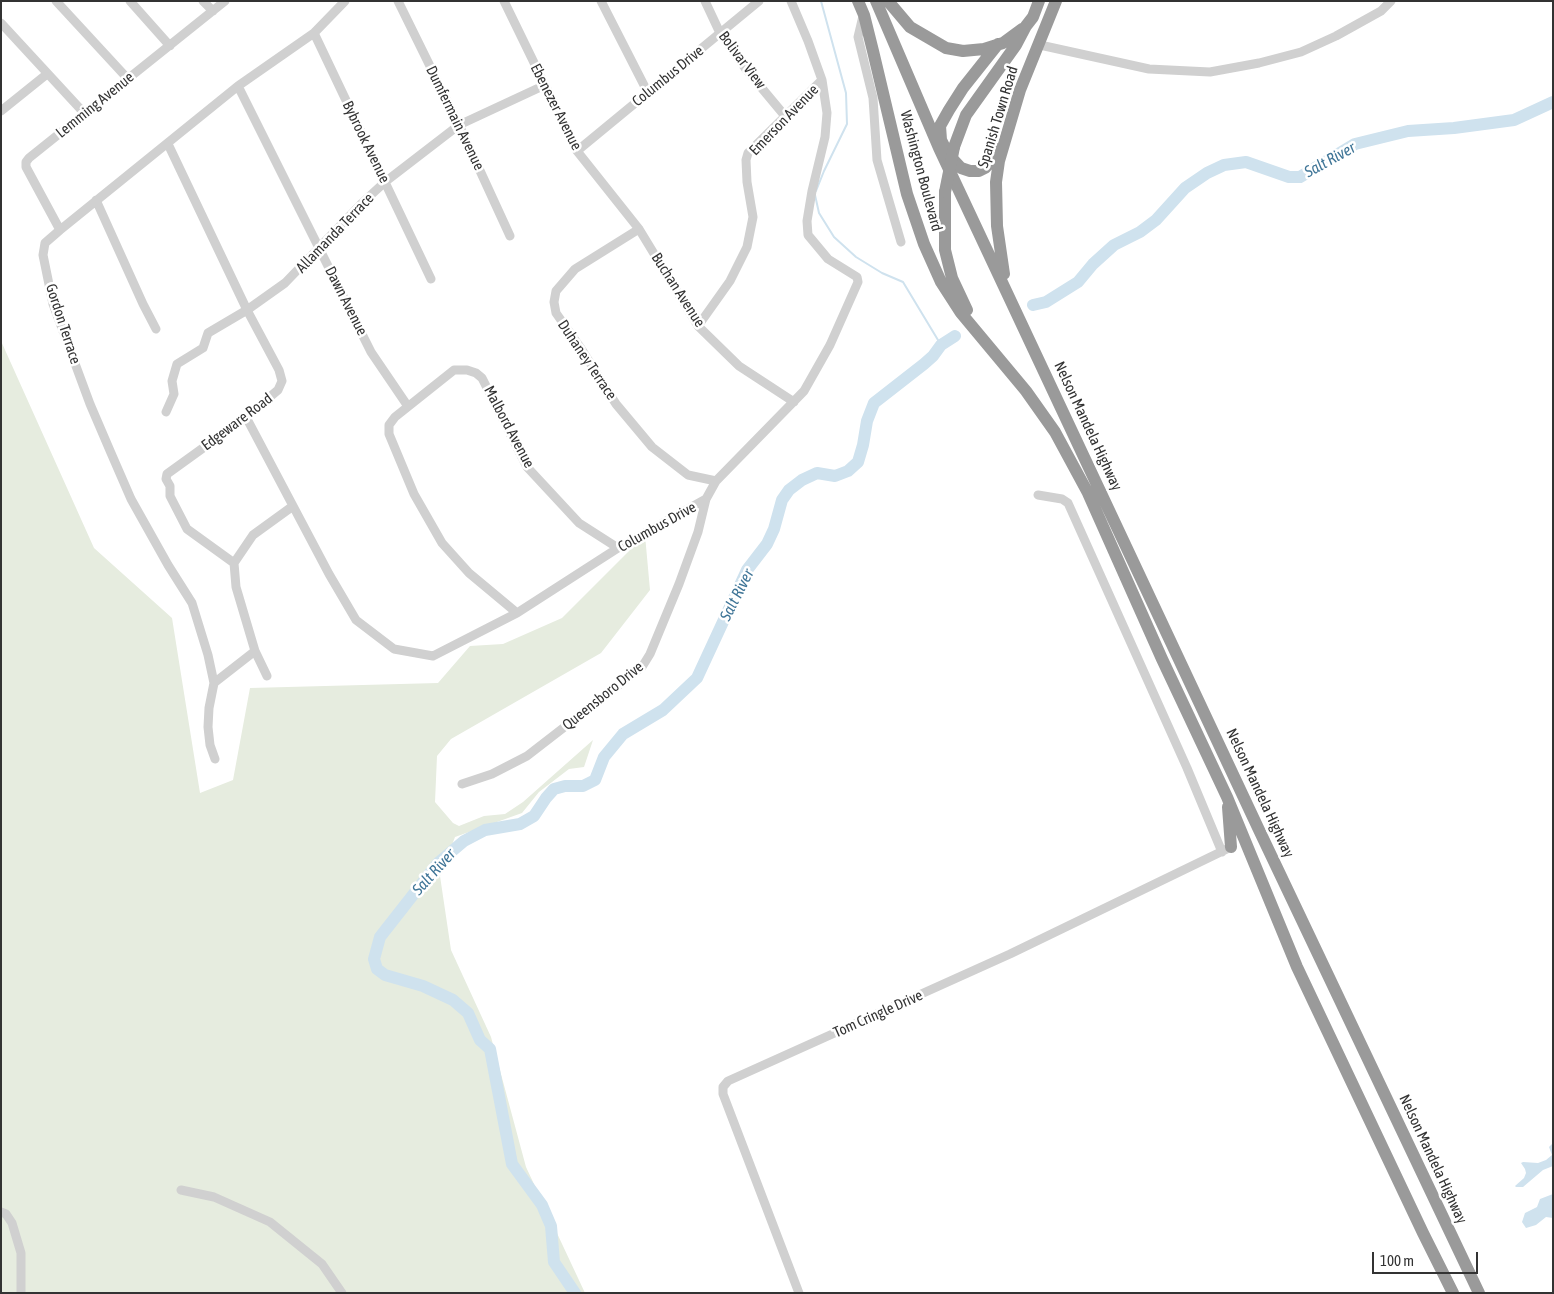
<!DOCTYPE html>
<html>
<head>
<meta charset="utf-8">
<style>
  body { margin:0 }
  #map { position:relative; width:1554px; height:1294px; overflow:hidden; background:#fff; font-family:"Asap Condensed",sans-serif }
  canvas { display:block }
  .frame { position:absolute; inset:0; border:2px solid #333; pointer-events:none }
  .scale { position:absolute; left:1372px; top:1252px; width:106px; height:22px; box-sizing:border-box; border:2px solid #333; border-top:0; padding-left:6px; font-size:15px; line-height:18px; white-space:nowrap; color:#333; -webkit-text-stroke:4px #fff; paint-order:stroke }
</style>
</head>
<body>
<div id="map">
<canvas width="1554" height="1294"></canvas>
<div class="frame"></div>
<div class="scale">100 m</div>
</div>
<script>
const g = document.querySelector('canvas').getContext('2d');
g.lineJoin = 'round';
function paint(path, color) {
  g.fillStyle = color;
  g.fill(path, 'evenodd');
}
function shape(rows) {
  const path = new Path2D();
  for (const r of rows) {
    path.moveTo(r[0], r[1]);
    for (let i = 2; i < r.length; i += 2) path.lineTo(r[i], r[i + 1]);
  }
  return path;
}
function strokePath(path, color, width, dash) {
  g.strokeStyle = color;
  g.lineWidth = width;
  g.lineCap = dash ? 'butt' : 'round';
  g.setLineDash(dash || []);
  g.stroke(path);
}
function drawText(font, color, halo, rows, align = 'center') {
  g.font = font + ' "Asap Condensed",sans-serif';
  g.lineWidth = 5;
  g.setLineDash([]);
  g.textBaseline = 'middle';
  g.strokeStyle = halo;
  g.fillStyle = color;
  for (const [text, x, y, turn = 0] of rows) {
    g.save();
    g.translate(x, y);
    g.rotate((+turn || 0) * Math.PI / 180);
    g.textAlign = isNaN(turn) ? turn : align;
    if (halo) g.strokeText(text, 0, 0);
    g.fillText(text, 0, 0);
    g.restore();
  }
}
const green = shape([
  [1,341,94,548,172,618,200,793,233,780,250,688,438,683,470,646,503,644,562,618,645,535,650,590,601,653,451,739,437,756,435,802,453,823,459,826,484,816,505,814,523,802,593,740,584,767,569,769,539,792,522,813,455,837,440,876,451,950,491,1037,526,1167,585,1293,1,1293]
]);
const water = shape([
  [1553,1143,1553,1166,1543,1170,1523,1187,1516,1187,1515,1186,1524,1178,1526,1173,1525,1169,1521,1163,1523,1162,1538,1163,1546,1160,1552,1155,1549,1147],
  [1553,1194,1553,1218,1546,1217,1536,1225,1526,1228,1522,1222,1525,1213,1537,1207,1540,1199]
]);
const stream = shape([
  [816,191,824,171,847,124,846,93,821,1],
  [815,195,819,213,834,237,856,257,882,273,903,282,941,345]
]);
const river = shape([
  [1033,305,1046,302,1078,282,1093,264,1114,245,1140,232,1156,220,1185,188,1207,173,1224,165,1246,162,1289,177,1300,177,1355,144,1408,131,1454,128,1514,120,1553,102],
  [575,1293,554,1262,551,1226,542,1205,512,1164,490,1049,480,1040,468,1013,453,1000,423,986,385,975,377,969,374,959,380,937,438,863,464,841,485,830,520,824,534,816,546,798,554,789,565,786,583,786,595,780,604,757,623,734,663,710,697,678,747,570,767,544,774,529,782,500,789,490,802,480,817,473,835,476,848,471,858,462,863,445,867,421,874,403,924,364,933,356,941,345,955,336]
]);
const minor = shape([
  [56,1,128,79],
  [130,1,170,46],
  [203,1,213,11],
  [398,1,459,125,510,236],
  [504,1,577,151,639,229,698,326,739,366,794,402],
  [601,1,648,93],
  [705,1,720,33,745,68,785,116],
  [863,16,858,37,873,98,877,160,901,242],
  [1,23,85,114],
  [314,33,431,279],
  [1040,45,1149,69,1210,72,1259,63,1301,52,1336,36,1381,11,1391,1],
  [238,86,371,352,407,405],
  [1,111,47,74],
  [168,144,247,310,279,370,282,381,278,390,246,417,167,474,166,479,170,486,170,496,187,529,234,563],
  [577,151,759,1],
  [96,200,143,304,156,329],
  [639,229,575,269,556,291,554,302,556,313,580,347,616,404,652,447,688,475,716,481],
  [60,230,26,167,26,162,29,158,225,1],
  [698,326,730,281,747,247,753,217,747,182,746,160,748,153,822,80],
  [166,412,174,394,172,381,177,364,203,348,208,333,247,310,285,283,361,204,385,182,459,125,545,85],
  [246,417,329,574,356,620,394,649,433,656,517,613,618,548,706,499,716,481,804,391,830,345,858,282,857,277,828,259,808,235,807,221,812,191,825,137,827,113,822,80,808,41,791,1],
  [1038,495,1062,499,1068,503,1187,768,1222,852],
  [517,613,469,573,442,543,414,494,389,434,389,425,395,417,454,370,467,370,476,373,482,378,527,467,579,523,618,548],
  [267,676,255,651,236,587,234,563,253,535,293,506],
  [214,683,255,651],
  [215,759,210,745,208,727,209,708,214,683,208,655,192,603,168,565,131,499,111,453,90,404,53,304,43,255,45,243,60,230,238,86,314,33,345,1],
  [462,784,492,774,527,756,642,667,650,654,679,584,698,532,706,499],
  [181,1190,214,1197,270,1222,322,1264,342,1293],
  [1,1212,6,1214,12,1223,21,1253,21,1293],
  [799,1293,723,1094,723,1087,728,1081,1010,954,1231,847]
]);
const highway = shape([
  [858,1,864,15,873,51,907,194,924,244,941,282,961,313,1026,391,1055,432,1088,493,1162,659,1227,797,1297,967,1423,1233,1453,1293],
  [876,1,939,148,1260,832,1479,1293],
  [888,1,910,27,946,48,963,51,984,49,1003,43,1022,29],
  [954,147,966,115,1016,45,1026,26,1033,17,1039,1],
  [998,149,993,159,985,168,979,171,970,171,961,168,948,154,941,140,940,126,949,110,963,88,998,44],
  [945,192,945,250,952,278,967,310],
  [1004,274,997,226,996,182,999,161,1020,90,1056,1],
  [1228,807,1231,847]
]);
const highwayBridge = shape([
  [945,192,954,147]
]);
const streetNames = [
  ["Bolivar View",742,60,53],
  ["Columbus Drive",668,76,-39],
  ["Lemming Avenue",95,105,-39],
  ["Ebenezer Avenue",556,107,63],
  ["Spanish Town Road",998,117,-73],
  ["Dumfermain Avenue",455,118,64],
  ["Emerson Avenue",784,120,-46],
  ["Bybrook Avenue",366,142,64],
  ["Washington Boulevard",921,171,75],
  ["Allamanda Terrace",335,233,-46],
  ["Buchan Avenue",678,290,57],
  ["Dawn Avenue",346,301,63],
  ["Gordon Terrace",63,324,72],
  ["Duhaney Terrace",587,360,56],
  ["Edgeware Road",237,422,-37],
  ["Nelson Mandela Highway",1088,426,65],
  ["Malbord Avenue",509,427,62],
  ["Columbus Drive",657,527,-29],
  ["Queensboro Drive",603,696,-39],
  ["Nelson Mandela Highway",1260,793,65],
  ["Tom Cringle Drive",878,1014,-24],
  ["Nelson Mandela Highway",1433,1159,65]
];
const waterNames = [
  ["Salt River",1330,160,-29],
  ["Salt River",737,595,-63],
  ["Salt River",434,872,-48]
];
paint(green, '#e6ecdf');
paint(water, '#cfe2ee');
strokePath(stream, '#cfe2ee', 2);
strokePath(river, '#cfe2ee', 12);
strokePath(minor, '#d0d0d0', 9);
strokePath(highway, '#9a9a9a', 12);
strokePath(highwayBridge, '#9a9a9a', 12);
drawText('15px', '#333', '#fff', streetNames);
drawText('italic 16px', '#3f7597', '#fff', waterNames);
</script>
</body>
</html>
